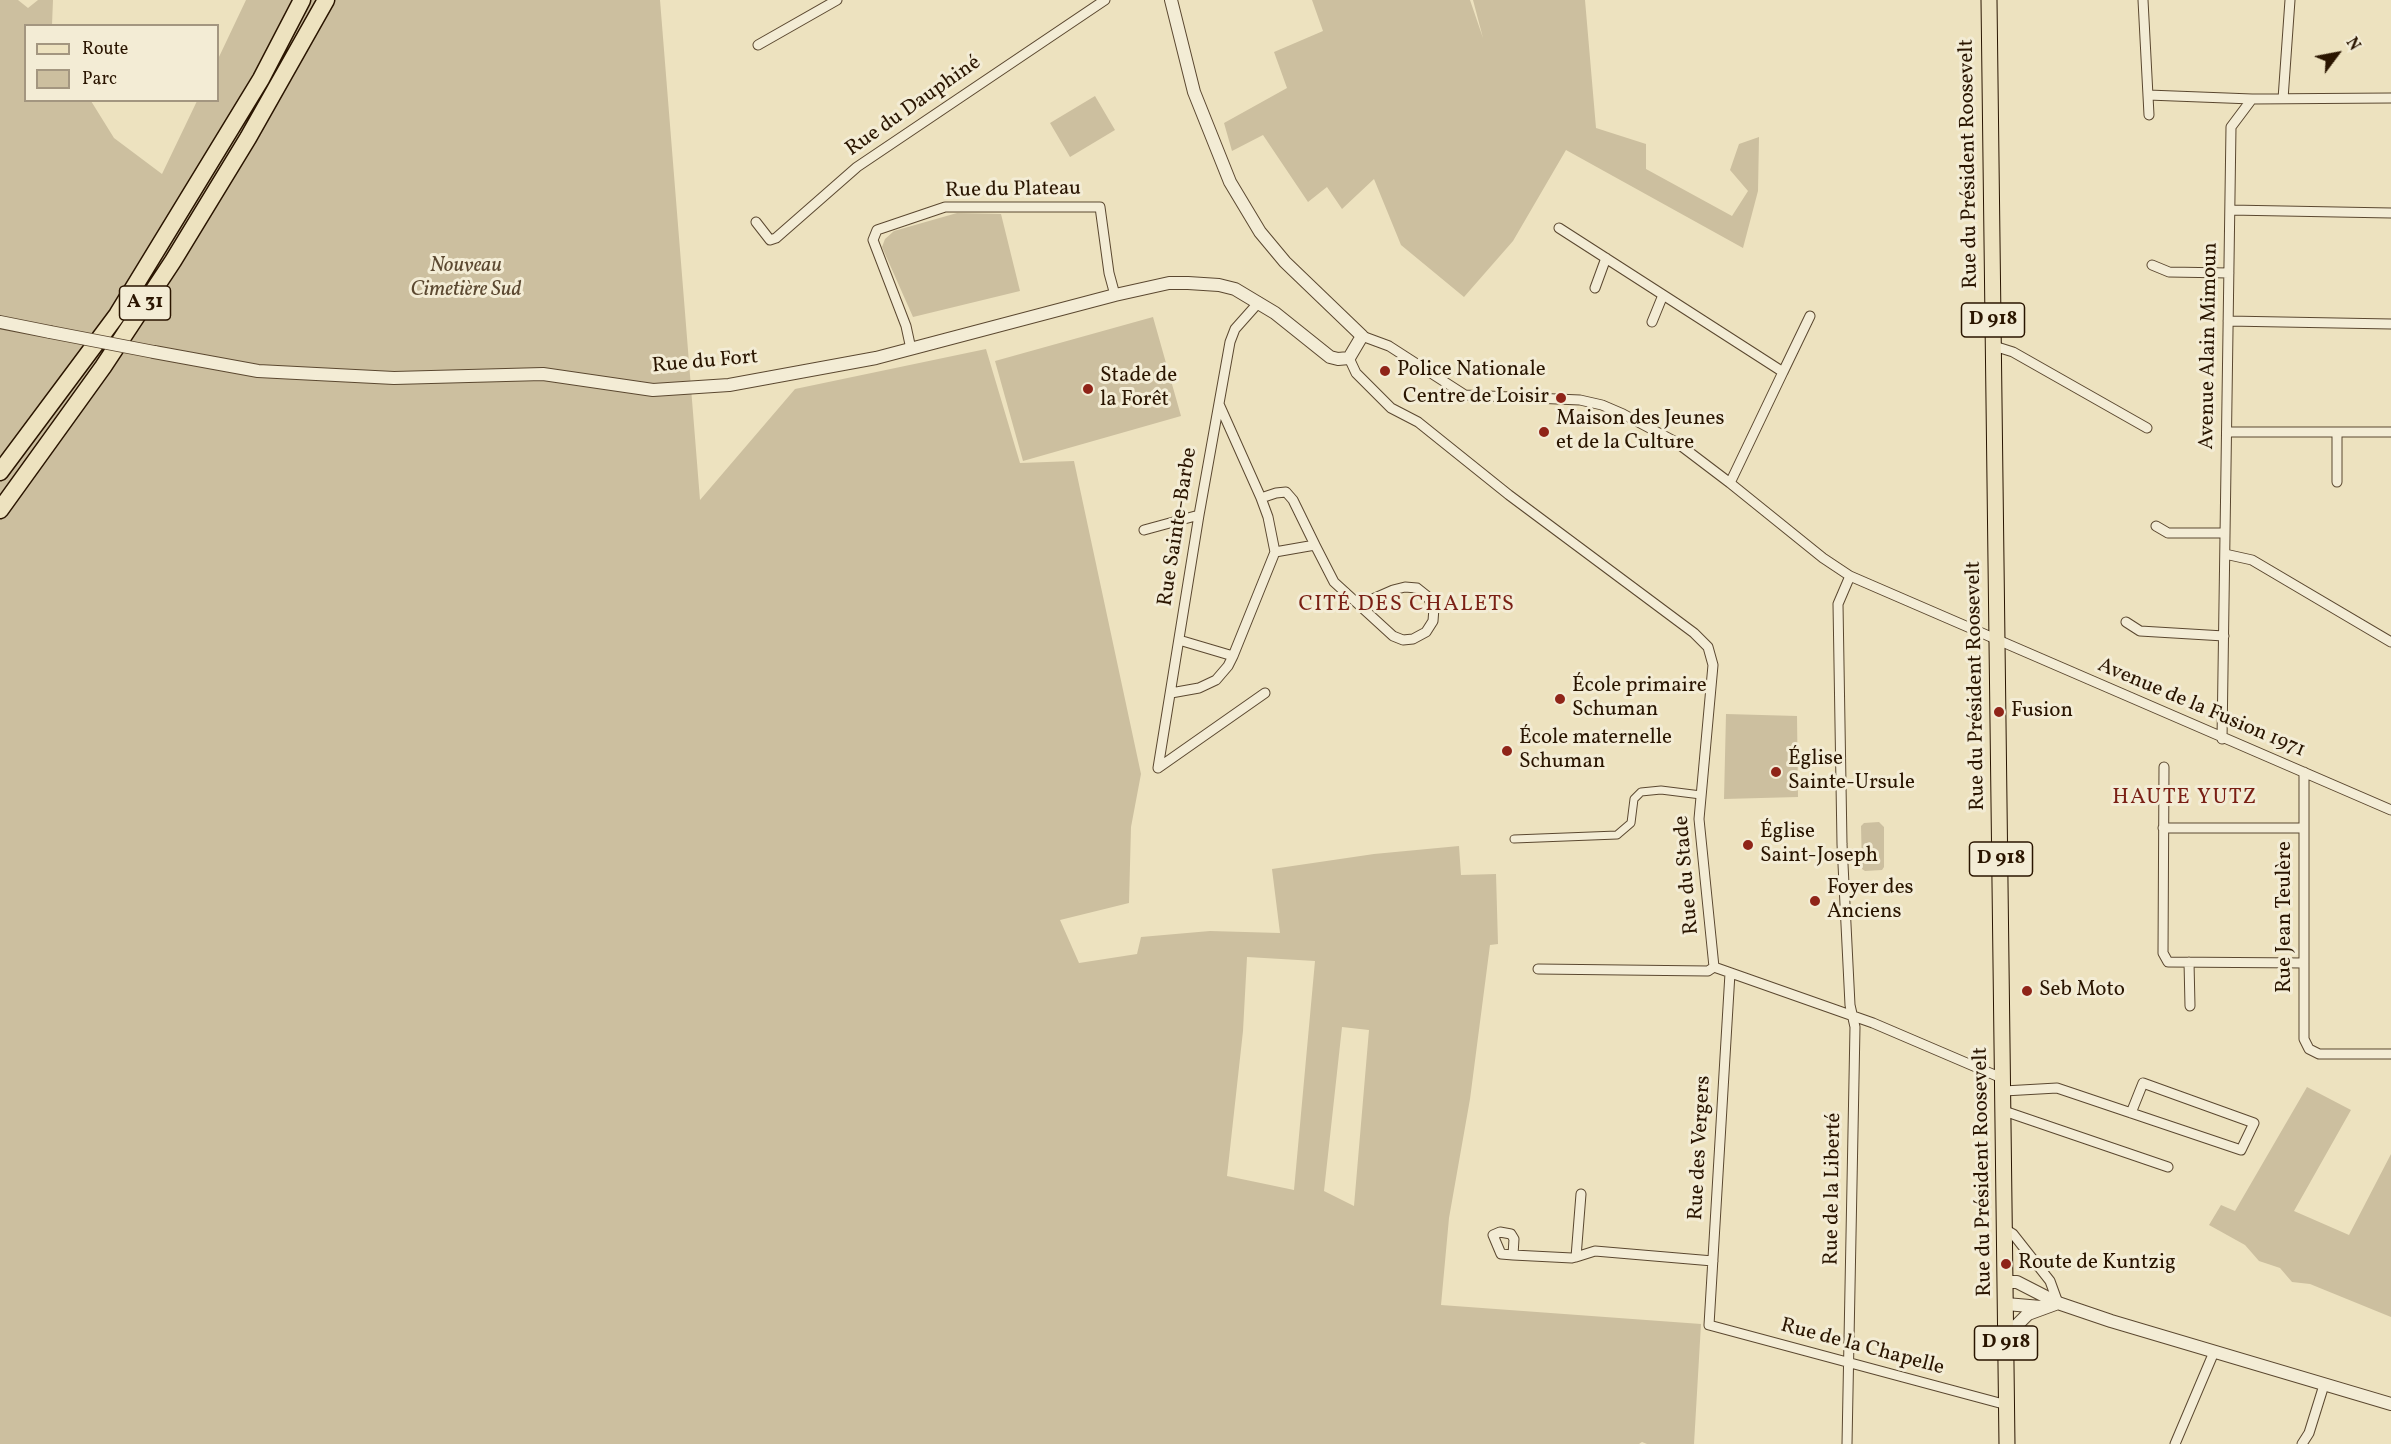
<!DOCTYPE html>
<html>
<head>
<meta charset="utf-8">
<style>
  body { margin:0 }
  #map { position:relative; width:2391px; height:1444px; overflow:hidden; background:#ede2bf; font-family:Vollkorn,serif }
  canvas { display:block }
  .legend { position:absolute; left:24px; top:24px; width:195px; height:78px; box-sizing:border-box; background:#f3ecd5; border:2px solid #a39680; margin:0; padding:8px 10px; list-style:none; font-size:18px; color:#2a1500 }
  .legend li { display:flex; align-items:center; gap:12px; height:30px }
  .legend b { width:30px; border:2px solid #a39680 }
  .north { position:absolute; left:2307px; top:24px; width:60px; height:60px; -webkit-text-stroke:4px #f3ecd5; paint-order:stroke; rotate:58deg; font-size:16px; font-weight:700; line-height:24px; text-align:center; color:#2a1500 }
  .north::after { content:''; display:block; margin:auto; width:21px; height:27px; background:#2a1500; clip-path:polygon(50% 0,100% 100%,50% 72%,0 100%) }
</style>
</head>
<body>
<div id="map">
<canvas width="2391" height="1444"></canvas>
<ul class="legend">
<li><b style="height:8px;background:#ede2bf"></b>Route</li>
<li><b style="height:16px;background:#ccbf9f"></b>Parc</li>
</ul>
<div class="north">N</div>
</div>
<script>
const g = document.querySelector('canvas').getContext('2d');
g.lineJoin = 'round';
function paint(path, color) {
  g.fillStyle = color;
  g.fill(path, 'evenodd');
}
function shape(rows) {
  const path = new Path2D();
  for (const r of rows) {
    path.moveTo(r[0], r[1]);
    for (let i = 2; i < r.length; i += 2) path.lineTo(r[i], r[i + 1]);
  }
  return path;
}
function strokePath(path, color, width, dash) {
  g.strokeStyle = color;
  g.lineWidth = width;
  g.lineCap = dash ? 'butt' : 'round';
  g.setLineDash(dash || []);
  g.stroke(path);
}
function drawText(font, color, halo, rows, align = 'center') {
  g.font = font + ' Vollkorn,serif';
  g.lineWidth = 6;
  g.setLineDash([]);
  g.textBaseline = 'middle';
  g.strokeStyle = halo;
  g.fillStyle = color;
  for (const [text, x, y, turn = 0] of rows) {
    g.save();
    g.translate(x, y);
    g.rotate((+turn || 0) * Math.PI / 180);
    g.textAlign = isNaN(turn) ? turn : align;
    if (halo) g.strokeText(text, 0, 0);
    g.fillText(text, 0, 0);
    g.restore();
  }
}
const green = shape([
  [0,0,18,0,28,8,38,0,53,0,52,25,26,26,26,100,91,101,114,138,162,174,197,101,218,100,218,59,246,0,660,0,700,500,795,389,986,349,1020,463,1074,461,1141,774,1131,827,1129,903,1060,920,1079,963,1137,954,1141,937,1210,931,1280,933,1272,869,1374,854,1459,846,1461,875,1496,874,1498,944,1490,945,1470,1099,1449,1218,1441,1305,1701,1324,1694,1444,1647,1444,1642,1442,1639,1444,0,1444],
  [1247,957,1315,961,1294,1190,1227,1176,1243,1031],
  [1342,1027,1369,1030,1354,1206,1324,1191],
  [1312,0,1470,0,1483,38,1473,0,1585,0,1596,128,1646,144,1646,169,1732,216,1748,191,1730,170,1739,144,1759,137,1758,191,1743,248,1566,150,1513,241,1464,297,1401,245,1374,179,1342,209,1327,187,1308,202,1263,135,1232,151,1224,123,1287,88,1274,52,1323,31],
  [1095,96,1115,130,1070,157,1050,123],
  [957,213,1001,214,1020,291,913,317,882,247,885,239,894,231],
  [1153,317,1181,416,1023,461,995,361],
  [1726,714,1797,716,1798,797,1724,799],
  [1879,822,1884,827,1884,867,1882,870,1865,871,1862,869,1861,826,1864,823],
  [2307,1087,2351,1110,2294,1211,2349,1235,2391,1154,2391,1317,2310,1284,2292,1282,2280,1268,2259,1261,2245,1245,2209,1225,2221,1205,2235,1211]
]);
const pedestrian = shape([
  [1514,839,1617,835,1631,823,1634,799,1641,792,1661,790,1701,795]
]);
const minor = shape([
  [2143,0,2149,115],
  [758,45,837,0],
  [2148,95,2252,99],
  [2283,99,2290,0],
  [2230,210,2391,213],
  [756,222,770,240,776,238,857,167,1105,0],
  [1559,228,1783,372,1730,483],
  [2152,265,2169,272,2229,273],
  [1595,288,1606,258],
  [2228,321,2391,324],
  [1652,322,1663,295],
  [1362,336,1389,346,1465,395,1580,400,1602,405,1623,414,1676,442,1730,483,1823,558,1850,576,2391,810],
  [1994,346,2013,352,2147,428],
  [911,349,906,326,873,240,877,230,945,207,1100,207,1109,273,1115,295],
  [1349,358,1356,373,1391,408,1418,422,1509,495,1694,633,1708,647,1713,665,1699,819,1714,967,1873,1023,2004,1079],
  [1783,372,1810,316],
  [1219,404,1261,498,1268,517,1275,552,1315,545,1334,582,1393,636,1403,640,1413,639,1426,632,1433,621,1434,608,1427,596,1417,588,1405,587,1393,590,1361,604],
  [2227,432,2391,432],
  [2337,482,2337,432],
  [1261,498,1276,493,1286,492,1293,500,1315,545],
  [2156,526,2168,533,2225,533],
  [1144,530,1199,515],
  [2225,554,2252,560,2391,642],
  [2126,622,2140,631,2224,636],
  [1179,640,1233,656,1275,552],
  [1171,693,1199,688,1216,680,1228,666,1233,656],
  [2222,739,2231,127,2252,99,2391,98],
  [2164,767,2163,953,2168,962,2304,963],
  [1158,768,1199,515,1230,342,1235,329,1259,302],
  [1158,768,1265,693],
  [2304,772,2304,1039,2309,1049,2319,1054,2391,1054],
  [2163,828,2304,828],
  [2189,962,2190,1006],
  [1538,969,1708,971,1714,967],
  [1730,973,1709,1325,2007,1405],
  [2004,1091,2057,1088,2241,1150,2254,1123,2143,1083,2131,1113],
  [2004,1111,2168,1167],
  [1581,1194,1576,1257,1595,1251,1713,1261],
  [2005,1229,2013,1234,2050,1281,2058,1303],
  [1513,1255,1514,1239,1511,1234,1500,1232,1493,1235,1501,1254,1513,1255,1572,1258,1576,1257],
  [1847,1444,1855,1027,1850,1005,1842,844,1838,604,1850,576],
  [2175,1444,2214,1352],
  [2302,1444,2309,1433,2324,1385]
]);
const tertiary = shape([
  [0,322,50,332],
  [154,352,258,371,394,378,543,374,653,390,729,385,876,358,1115,295,1169,283,1188,283,1219,285,1235,289,1275,313,1330,357,1338,359,1349,358,1362,336,1285,262,1260,232,1230,182,1194,92,1171,0],
  [2006,1282,2017,1282,2058,1303,2111,1321,2391,1404],
  [2006,1304,2041,1307],
  [2006,1336,2028,1314,2058,1303]
]);
const primary = shape([
  [1989,0,2007,1444]
]);
const motorway = shape([
  [0,472,117,315,261,79,302,0],
  [0,510,103,367,173,261,248,138,326,0]
]);
const tertiaryBridge = shape([
  [50,332,154,352]
]);
const markers = [
  [1385,371,6,"#8f2418"],
  [1088,389,6,"#8f2418"],
  [1561,398,6,"#8f2418"],
  [1544,432,6,"#8f2418"],
  [1560,699,6,"#8f2418"],
  [1999,712,6,"#8f2418"],
  [1507,751,6,"#8f2418"],
  [1776,772,6,"#8f2418"],
  [1748,845,6,"#8f2418"],
  [1815,901,6,"#8f2418"],
  [2027,991,6,"#8f2418"],
  [2006,1264,6,"#8f2418"]
];
const shields = [
  [145,303,51],
  [1993,320,63],
  [2001,859,63],
  [2006,1343,63]
];
const shieldNames = [
  ["A 31",145,303],
  ["D 918",1993,320],
  ["D 918",2001,859],
  ["D 918",2006,1343]
];
const streetNames = [
  ["Rue du Dauphiné",914,107,-35],
  ["Rue du Président Roosevelt",1970,164,-91],
  ["Rue du Plateau",1013,191,-1],
  ["Avenue Alain Mimoun",2210,346,-89],
  ["Rue du Fort",705,363,-5],
  ["Rue Sainte-Barbe",1179,527,-81],
  ["Rue du Président Roosevelt",1977,686,-91],
  ["Avenue de la Fusion 1971",2201,709,23],
  ["Rue du Stade",1688,875,-95],
  ["Rue Jean Teulère",2286,917,-90],
  ["Rue des Vergers",1701,1148,-87],
  ["Rue du Président Roosevelt",1984,1172,-91],
  ["Rue de la Liberté",1834,1189,-89],
  ["Rue de la Chapelle",1862,1348,15]
];
const parkNames = [
  ["Nouveau",466,267],
  ["Cimetière Sud",466,291]
];
const poiNames = [
  ["Police Nationale",1397,371],
  ["Stade de",1100,377],
  ["la Forêt",1100,401],
  ["Centre de Loisir",1549,398,"right"],
  ["Maison des Jeunes",1556,420],
  ["et de la Culture",1556,444],
  ["École primaire",1572,687],
  ["Schuman",1572,711],
  ["Fusion",2011,712],
  ["École maternelle",1519,739],
  ["Schuman",1519,763],
  ["Église",1788,760],
  ["Sainte-Ursule",1788,784],
  ["Église",1760,833],
  ["Saint-Joseph",1760,857],
  ["Foyer des",1827,889],
  ["Anciens",1827,913],
  ["Seb Moto",2039,991],
  ["Route de Kuntzig",2018,1264]
];
const neighbourhoodNames = [
  ["CITÉ DES CHALETS",1407,606],
  ["HAUTE YUTZ",2185,799]
];
paint(green, '#ccbf9f');
strokePath(pedestrian, '#5b4830', 9);
strokePath(minor, '#5b4830', 11);
strokePath(tertiary, '#5b4830', 14);
strokePath(primary, '#2a1500', 17);
strokePath(motorway, '#2a1500', 19);
strokePath(pedestrian, '#f3ecd5', 7);
strokePath(minor, '#f3ecd5', 9);
strokePath(tertiary, '#f3ecd5', 12);
strokePath(primary, '#ede2bf', 15);
strokePath(motorway, '#ede2bf', 16);
strokePath(tertiaryBridge, '#5b4830', 14, []);
strokePath(tertiaryBridge, '#f3ecd5', 12);
for (const [x, y, r, color] of markers) {
  const dot = new Path2D();
  dot.arc(x, y, r, 0, 2 * Math.PI);
  g.fillStyle = color;
  g.fill(dot);
  strokePath(dot, '#f3ecd5', 2);
}
for (const [x, y, w] of shields) {
  const box = new Path2D();
  box.roundRect(x - w / 2, y - 17, w, 34, 4.5);
  g.fillStyle = '#f3ecd5';
  g.fill(box);
  strokePath(box, '#2a1500', 1.5);
}
drawText('bold 20px', '#2a1500', null, shieldNames);
drawText('21px', '#2a1500', '#f3ecd5', streetNames);
drawText('italic 21px', '#5b4830', '#f3ecd5', parkNames);
drawText('21px', '#2a1500', '#f3ecd5', poiNames, 'left');
g.letterSpacing = '1.5px';
drawText('22px', '#7a1f14', '#f3ecd5', neighbourhoodNames);
g.letterSpacing = '0px';
</script>
</body>
</html>
